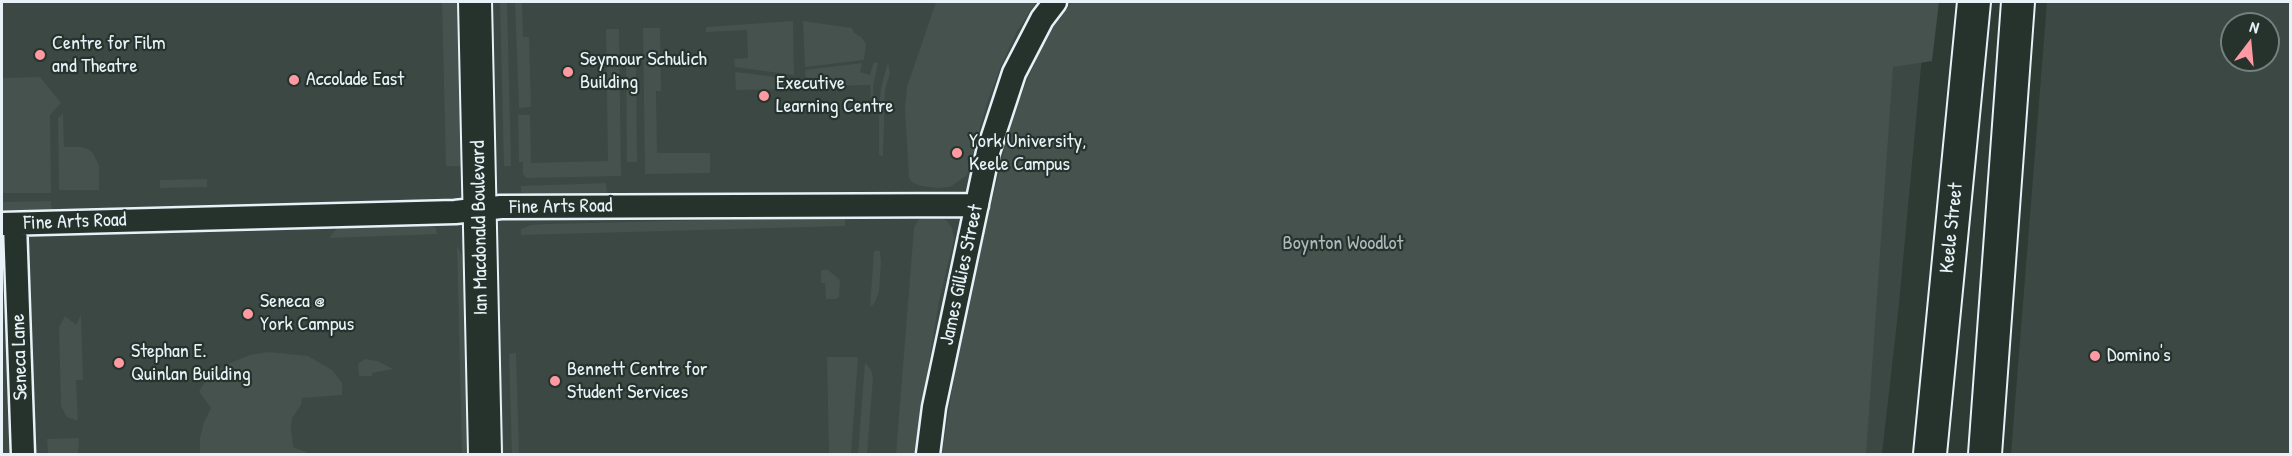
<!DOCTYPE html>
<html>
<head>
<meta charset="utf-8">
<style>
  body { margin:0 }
  #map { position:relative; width:2292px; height:456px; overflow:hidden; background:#2e3b35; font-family:"Patrick Hand",sans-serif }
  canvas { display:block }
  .frame { position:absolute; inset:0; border:3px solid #e8f1f8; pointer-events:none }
  .north { position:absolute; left:2220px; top:12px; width:60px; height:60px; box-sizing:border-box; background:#26332d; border:2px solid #747f7e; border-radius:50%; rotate:16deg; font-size:16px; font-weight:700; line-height:24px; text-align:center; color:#e8f1f8 }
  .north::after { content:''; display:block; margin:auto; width:21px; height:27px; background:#ff9aa2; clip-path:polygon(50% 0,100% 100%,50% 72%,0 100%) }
</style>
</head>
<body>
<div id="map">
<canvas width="2292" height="456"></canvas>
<div class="frame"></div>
<div class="north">N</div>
</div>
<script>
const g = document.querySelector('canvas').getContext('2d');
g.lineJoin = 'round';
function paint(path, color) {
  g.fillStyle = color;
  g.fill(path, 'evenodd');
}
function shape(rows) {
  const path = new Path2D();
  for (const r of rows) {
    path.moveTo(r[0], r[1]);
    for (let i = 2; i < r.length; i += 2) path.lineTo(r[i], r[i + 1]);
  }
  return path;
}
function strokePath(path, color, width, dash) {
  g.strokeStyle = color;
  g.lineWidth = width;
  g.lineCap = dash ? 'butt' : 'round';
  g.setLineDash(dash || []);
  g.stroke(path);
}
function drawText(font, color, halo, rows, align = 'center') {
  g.font = font + ' "Patrick Hand",sans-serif';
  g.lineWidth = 4.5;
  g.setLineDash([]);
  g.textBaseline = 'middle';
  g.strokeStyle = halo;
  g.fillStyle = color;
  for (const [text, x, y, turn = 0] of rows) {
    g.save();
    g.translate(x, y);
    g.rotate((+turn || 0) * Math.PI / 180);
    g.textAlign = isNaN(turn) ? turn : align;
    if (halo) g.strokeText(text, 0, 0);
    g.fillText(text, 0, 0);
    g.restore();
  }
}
const built = shape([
  [2,2,1927,2,1899,304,1882,454,2,454],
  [2047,2,2290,2,2290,454,2011,454],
  [2232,24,2268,24,2268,60,2232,60]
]);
const green = shape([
  [442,2,460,2,465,166,446,166],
  [500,2,507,2,511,166,504,166],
  [515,2,522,2,523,37,529,37,531,107,519,108],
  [936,2,1036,2,1017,31,1000,68,986,106,967,175,950,187,937,188,922,186,913,183,909,178,905,108,907,87],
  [1072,2,1939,2,1932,61,1893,67,1866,454,942,454,954,377,968,301,1008,135,1018,103,1037,57,1052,29],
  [793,21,794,75,735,67,734,59,748,58,747,30,706,32,706,27],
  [803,21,852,28,854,33,861,37,866,44,864,60,805,67],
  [643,28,660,28,661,91,656,91,657,153,710,153,710,173,645,174],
  [606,29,619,29,621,176,526,178,523,174,523,162,519,162,518,115,530,115,531,163,608,161],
  [626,56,636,56,637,162,627,162],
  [874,62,878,63,873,87,874,102,871,101,870,85,818,86,817,89,806,89,805,70,862,63,860,72,870,75],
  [888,62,890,73,885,90,883,156,879,155,879,107,881,88],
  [735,72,794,79,794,89,736,90],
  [40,77,61,103,50,115,51,193,2,193,2,78],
  [63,114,64,147,82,147,88,149,93,153,99,166,99,190,59,190,58,118],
  [207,179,207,187,160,188,160,180],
  [606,183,607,194,541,195,521,193,521,186],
  [51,201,52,210,2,210,2,202],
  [928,215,938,216,947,221,952,228,954,239,939,301,914,454,896,454,914,228,918,220],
  [839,217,845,219,845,226,521,235,521,229,531,225,547,224],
  [429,226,436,228,437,234,329,238,337,228],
  [457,245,467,269,472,454,462,454],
  [874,251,880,251,881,262,879,292,874,304,870,307],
  [821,270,828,270,840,280,839,297,836,299,826,299,825,283,821,283],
  [494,279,499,279,504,454,499,454],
  [81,315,83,380,76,380,78,420,75,420,67,417,61,406,59,327,65,316,76,325],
  [268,352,308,356,332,370,342,383,342,395,302,398,301,405,292,418,291,427,293,447,311,454,200,454,200,438,204,422,211,408,199,391,205,382,225,365,250,355],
  [516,353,519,454,512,454,509,354],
  [827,357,858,357,851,454,829,454],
  [365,359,377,361,393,369,372,373,372,376,359,376,358,364],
  [865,362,871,370,873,378,867,454,858,454],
  [79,438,78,454,48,454,47,439]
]);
const street = shape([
  [2,224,455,212,501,207,977,205],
  [15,224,23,454],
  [928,454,934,407,988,152,1014,73,1042,19,1055,2]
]);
const secondary = shape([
  [475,2,485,454],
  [1930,454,1974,2],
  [1985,454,2018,2]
]);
const markers = [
  [40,55,6,"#ff9aa2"],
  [568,72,6,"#ff9aa2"],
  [294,80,6,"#ff9aa2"],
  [764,96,6,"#ff9aa2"],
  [957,153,6,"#ff9aa2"],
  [248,314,6,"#ff9aa2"],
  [2095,356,6,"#ff9aa2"],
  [119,363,6,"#ff9aa2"],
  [555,381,6,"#ff9aa2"]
];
const poiNames = [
  ["Centre for Film",52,44],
  ["and Theatre",52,67],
  ["Seymour Schulich",580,60],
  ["Building",580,83],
  ["Accolade East",306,80],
  ["Executive",776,84],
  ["Learning Centre",776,107],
  ["York University,",969,142],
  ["Keele Campus",969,165],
  ["Seneca @",260,302],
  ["York Campus",260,325],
  ["Stephan E.",131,352],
  ["Quinlan Building",131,375],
  ["Domino's",2107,356],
  ["Bennett Centre for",567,370],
  ["Student Services",567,393]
];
const streetNames = [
  ["Fine Arts Road",561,207,-1],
  ["Fine Arts Road",75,222,-2],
  ["Ian Macdonald Boulevard",480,228,-91],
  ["Keele Street",1952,228,-84],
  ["James Gillies Street",962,275,-78],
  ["Seneca Lane",20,357,-92]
];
const parkNames = [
  ["Boynton Woodlot",1343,244]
];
paint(built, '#3b4843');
paint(green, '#45524e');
strokePath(street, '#e8f1f8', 27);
strokePath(secondary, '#e8f1f8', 36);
strokePath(street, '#26332d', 22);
strokePath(secondary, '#26332d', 32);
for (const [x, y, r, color] of markers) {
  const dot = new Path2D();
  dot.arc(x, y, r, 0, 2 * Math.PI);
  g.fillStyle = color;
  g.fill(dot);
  strokePath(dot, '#26332d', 2);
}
drawText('20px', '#e8f1f8', '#26332d', poiNames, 'left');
drawText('20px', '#e8f1f8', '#26332d', streetNames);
drawText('20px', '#afb9bc', '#26332d', parkNames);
</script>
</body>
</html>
